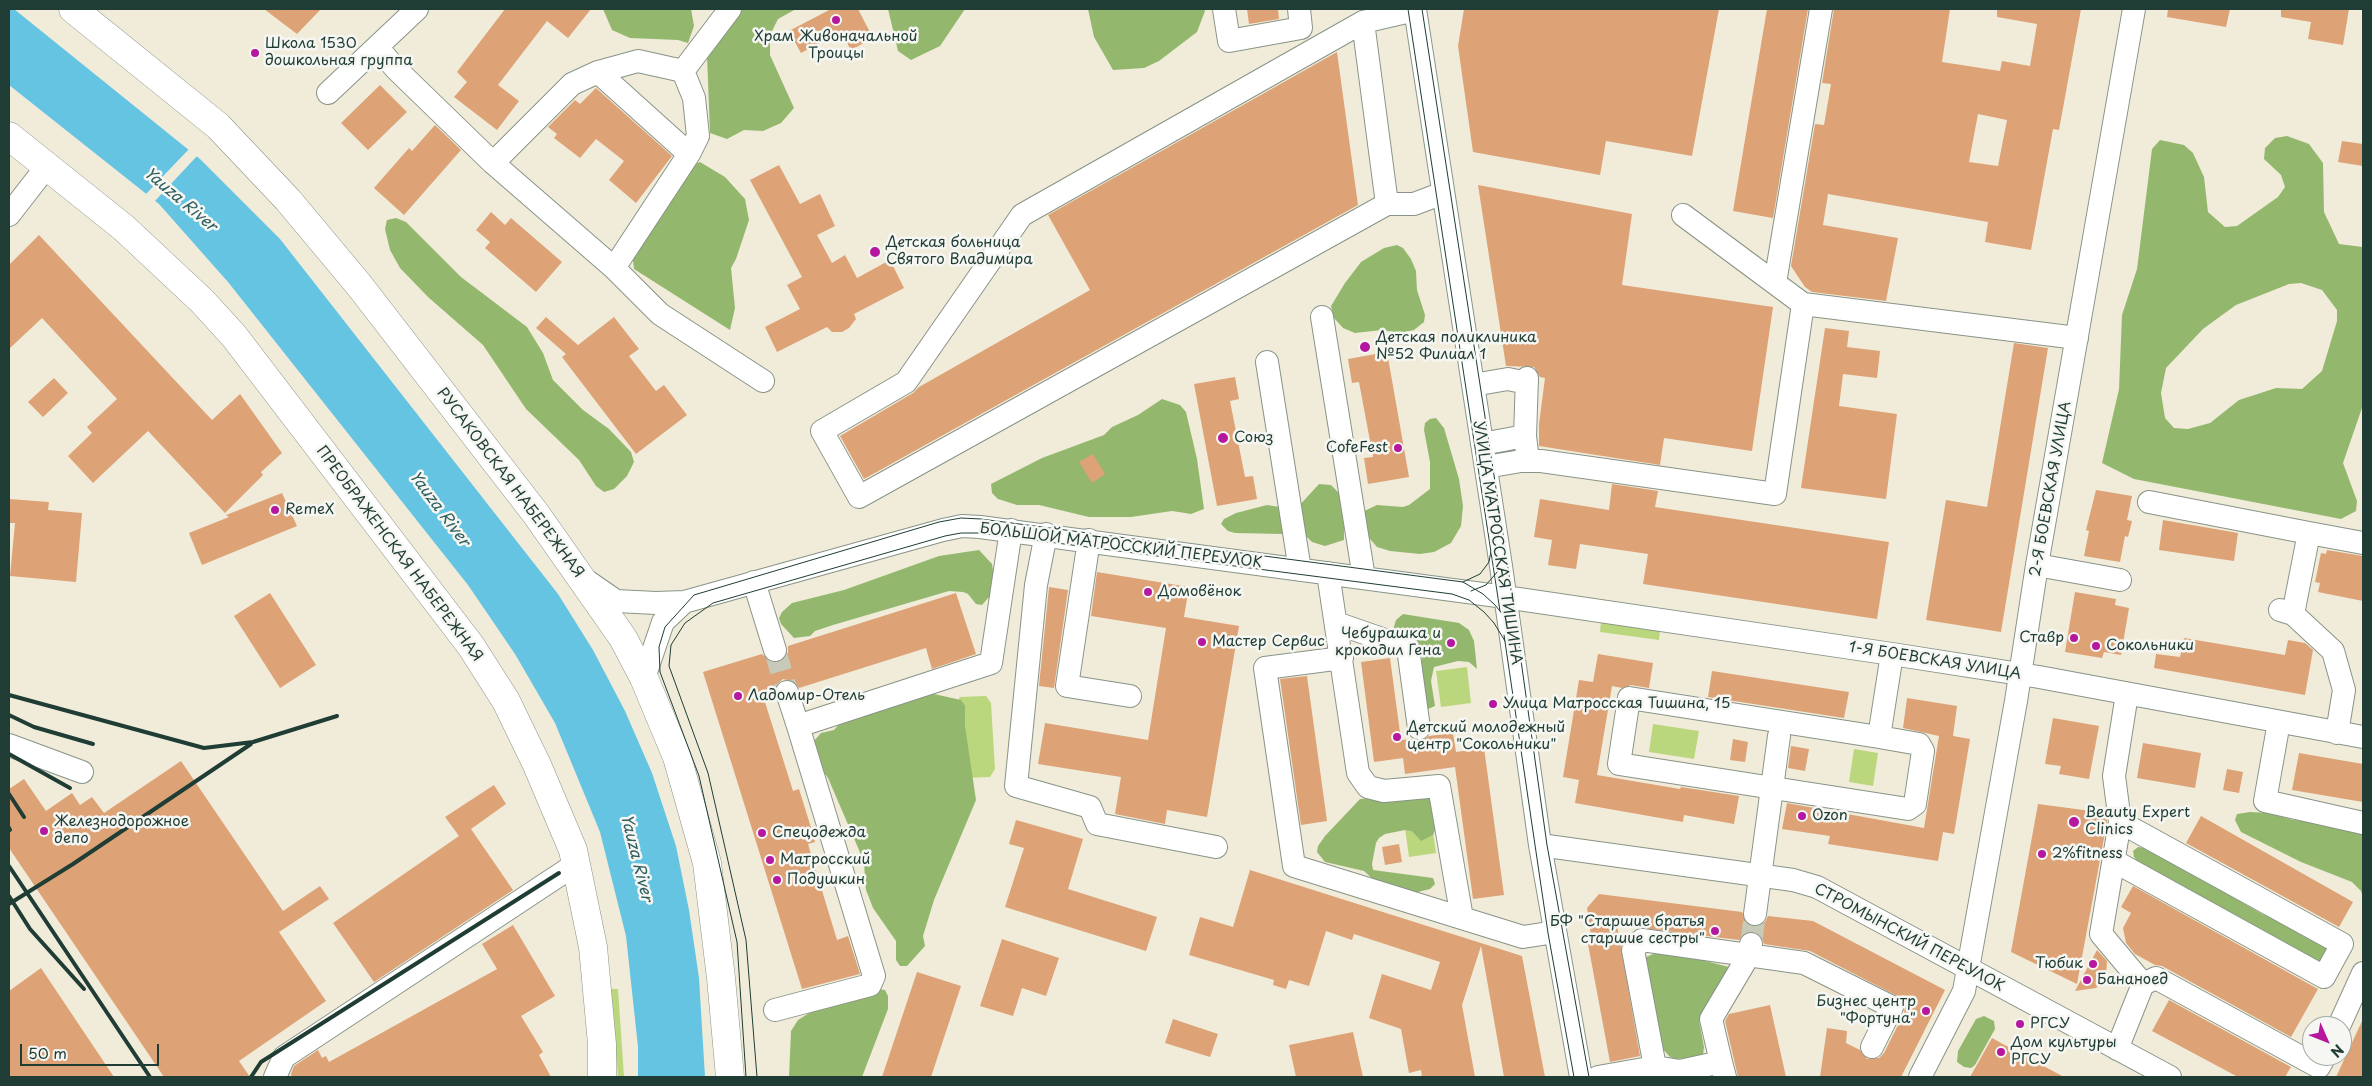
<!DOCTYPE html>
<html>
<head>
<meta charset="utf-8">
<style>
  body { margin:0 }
  #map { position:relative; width:2372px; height:1086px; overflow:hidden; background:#f1ecda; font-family:"Playpen Sans",sans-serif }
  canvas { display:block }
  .frame { position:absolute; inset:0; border:10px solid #1f3d34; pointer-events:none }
  .north { position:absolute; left:2302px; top:1016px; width:50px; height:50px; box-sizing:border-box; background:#f6f6f2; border:1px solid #a0aca6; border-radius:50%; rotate:134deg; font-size:14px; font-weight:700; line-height:20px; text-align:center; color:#1f3d34 }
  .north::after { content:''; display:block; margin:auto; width:18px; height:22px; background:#b5179e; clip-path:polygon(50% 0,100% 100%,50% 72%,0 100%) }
  .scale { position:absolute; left:20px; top:1044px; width:139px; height:22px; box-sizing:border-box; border:2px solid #1f3d34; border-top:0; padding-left:6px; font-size:15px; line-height:18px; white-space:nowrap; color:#1f3d34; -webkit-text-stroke:4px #f6f6f2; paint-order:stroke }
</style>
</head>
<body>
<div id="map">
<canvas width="2372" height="1086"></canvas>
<div class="frame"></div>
<div class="north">N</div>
<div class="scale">50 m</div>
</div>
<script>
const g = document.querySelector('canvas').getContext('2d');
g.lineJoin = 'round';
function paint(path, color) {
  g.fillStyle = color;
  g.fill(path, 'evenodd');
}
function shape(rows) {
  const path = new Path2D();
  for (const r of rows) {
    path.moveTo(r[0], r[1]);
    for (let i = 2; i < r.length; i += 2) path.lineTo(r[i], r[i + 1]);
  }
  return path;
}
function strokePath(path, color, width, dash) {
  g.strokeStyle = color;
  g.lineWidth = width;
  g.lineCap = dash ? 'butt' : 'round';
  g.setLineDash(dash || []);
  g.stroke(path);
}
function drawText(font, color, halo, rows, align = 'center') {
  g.font = font + ' "Playpen Sans",sans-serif';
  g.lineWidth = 5;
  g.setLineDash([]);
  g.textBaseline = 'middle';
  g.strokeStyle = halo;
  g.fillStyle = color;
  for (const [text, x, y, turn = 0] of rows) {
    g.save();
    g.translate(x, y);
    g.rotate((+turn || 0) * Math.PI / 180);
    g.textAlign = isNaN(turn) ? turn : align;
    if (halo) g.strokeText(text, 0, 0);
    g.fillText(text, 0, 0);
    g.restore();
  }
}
const green = shape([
  [1601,622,1660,630,1659,640,1600,632],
  [1467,667,1471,703,1441,707,1436,671],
  [986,696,991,703,995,769,990,777,965,778,955,705,960,697],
  [1653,724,1699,731,1694,759,1649,752],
  [1854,749,1878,753,1873,786,1849,782],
  [1431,818,1436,853,1409,857,1404,821],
  [611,989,618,989,624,1077,618,1077]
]);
const forest = shape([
  [603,9,691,9,694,26,688,43,678,40,630,38,612,30],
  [740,9,796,9,778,19,770,35,770,55,794,108,781,123,763,131,744,130,727,139,710,133,707,56],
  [888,9,965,9,940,46,911,60,898,51],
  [1088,9,1204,9,1205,11,1197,32,1159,61,1144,68,1113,70,1094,37],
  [2287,136,2309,144,2323,163,2324,212,2339,244,2363,247,2363,405,2343,463,2357,501,2356,511,2341,519,2134,479,2102,463,2119,389,2122,315,2137,269,2152,149,2160,140,2184,145,2193,153,2204,177,2208,212,2225,227,2237,226,2278,197,2285,187,2281,175,2264,159,2265,148,2275,138],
  [2301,283,2322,290,2337,310,2337,321,2322,371,2302,389,2276,388,2239,400,2210,423,2188,429,2174,428,2165,418,2161,393,2166,368,2203,329,2236,305,2289,284],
  [700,162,725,177,745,199,749,220,736,259,731,268,735,308,730,330,634,269,633,260,691,166],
  [396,218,406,222,461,277,527,327,543,353,553,380,583,410,609,429,631,452,634,462,627,476,614,489,604,492,596,486,579,460,526,409,483,345,428,297,400,268,390,250,385,229,387,220],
  [1397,245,1403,248,1411,259,1416,271,1417,290,1425,315,1424,322,1414,330,1400,333,1382,330,1355,333,1343,328,1334,318,1331,306,1345,283,1361,262,1384,248],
  [1162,399,1180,405,1186,412,1197,459,1204,509,1191,514,1172,511,1131,517,1089,517,1039,505,1017,505,998,499,992,493,991,484,1042,458,1104,435,1112,427,1138,415],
  [1436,418,1444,428,1459,479,1463,506,1461,526,1451,543,1434,552,1420,554,1390,551,1377,547,1364,532,1360,513,1377,505,1403,507,1409,505,1430,489,1430,462,1424,430,1425,423,1430,419],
  [1319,484,1331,485,1340,494,1344,527,1344,540,1325,546,1312,542,1303,533,1297,508],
  [1267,505,1280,507,1286,530,1282,534,1235,533,1228,531,1221,524,1224,519,1236,513],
  [979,550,992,564,995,584,990,596,982,605,976,604,968,594,963,592,949,591,833,625,815,631,810,636,794,638,781,624,779,618,782,612,792,603,844,590,939,556],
  [1403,614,1459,623,1469,630,1474,641,1477,669,1469,662,1458,661,1434,667,1431,681,1435,706,1428,709,1424,705,1418,681,1423,654,1417,647,1396,637,1393,630,1396,620],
  [934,694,961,700,965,706,965,726,976,800,934,900,923,936,925,946,907,966,900,966,896,960,896,941,873,908,866,890,864,864,859,850,828,778,816,761,813,742,821,733,834,730,842,721],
  [1430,794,1438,823,1433,835,1421,841,1412,831,1405,830,1385,834,1379,838,1376,843,1372,864,1373,870,1433,878,1435,884,1430,889,1418,892,1404,892,1378,884,1364,871,1325,862,1317,852,1318,846,1325,836,1360,799],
  [2250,812,2269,813,2293,820,2363,824,2363,897,2361,891,2352,882,2301,862,2241,832,2235,820,2237,814],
  [2138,847,2150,849,2262,914,2279,921,2333,952,2319,963,2138,862,2134,857,2133,851],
  [1658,952,1690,957,1729,967,1732,973,1711,996,1699,1020,1704,1047,1703,1056,1676,1059,1670,1057,1661,1047,1644,963,1646,957],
  [878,989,885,990,888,996,888,1009,862,1077,789,1077,791,1031,798,1020,814,1010],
  [1984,1016,1994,1021,1995,1029,1975,1065,1971,1068,1964,1067,1957,1062,1958,1051,1976,1019]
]);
const water = shape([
  [9,9,14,9,200,159,280,239,558,594,593,650,625,711,652,773,676,846,689,910,699,978,705,1077,638,1077,638,1047,626,936,600,832,555,723,515,654,468,585,228,282,159,204,9,85]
]);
const pier = shape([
  [190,148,198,155,154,202,146,194]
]);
const building = shape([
  [264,9,321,9,297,34],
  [505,9,591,9,568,38,547,21,498,85,519,101,497,130,454,97,467,82,457,72],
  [831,9,858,9,873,38,851,50,841,32,801,53,789,31],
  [1247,9,1278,9,1279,19,1249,24],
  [1464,9,1719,9,1692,156,1606,141,1600,175,1473,152,1458,46],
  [1767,9,1808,9,1773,218,1733,211],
  [1834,9,1950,9,1942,62,2000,71,2002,61,2030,66,2037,24,1997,17,1997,9,2081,9,2059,130,2053,129,2031,250,1985,242,1988,222,1828,194,1823,225,1898,238,1886,301,1812,292,1805,287,1791,266,1815,124,1824,125,1831,84,1822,83],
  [1978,114,2007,120,1998,166,1969,162],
  [2168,9,2230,9,2226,27,2167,17],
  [2281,9,2349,9,2343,45,2308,39,2311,22,2281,17],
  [1337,52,1358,205,864,479,840,436,913,393,919,387,1090,290,1048,215],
  [380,85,407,112,368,150,341,123],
  [596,88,672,156,636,203,609,180,624,161,596,139,580,158,554,138,557,134,548,127,575,100,580,104],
  [435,125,461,150,404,215,374,188,409,148,412,151],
  [2342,141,2363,144,2363,166,2338,162],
  [779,165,800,204,820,194,835,226,817,235,832,263,845,255,857,278,890,260,904,288,854,314,856,319,849,328,842,332,832,332,827,327,777,352,765,327,800,309,787,285,802,277,750,180],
  [1478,185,1632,214,1622,285,1773,307,1752,451,1664,438,1660,465,1539,446,1539,424,1545,378,1540,377,1534,367,1506,366],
  [491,212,505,225,511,218,562,262,536,292,485,248,490,242,476,230],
  [39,235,212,420,240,394,282,453,261,472,263,475,225,513,148,431,93,483,68,456,92,433,87,427,117,399,42,318,9,349,9,265],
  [546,317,578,345,614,317,639,349,629,356,656,391,664,385,687,415,636,454,562,357,566,354,536,328],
  [1825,328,1849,331,1847,347,1880,351,1877,378,1843,374,1839,406,1897,414,1886,499,1801,488],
  [2014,343,2048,348,2001,632,1926,620,1946,500,1987,507],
  [1387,352,1409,477,1368,484,1364,458,1373,457,1359,382,1352,383,1348,359],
  [1235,377,1239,399,1230,401,1245,477,1253,476,1257,499,1217,506,1194,384],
  [54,378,68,393,43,417,28,402],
  [1093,454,1105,474,1092,483,1079,462],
  [1612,484,1658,491,1655,507,1889,542,1877,619,1643,584,1648,554,1580,544,1576,569,1548,565,1552,540,1534,537,1540,499,1609,510],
  [2096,490,2132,496,2127,520,2132,521,2128,537,2125,536,2120,562,2084,556,2089,531,2086,530],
  [282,493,297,526,202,565,189,533,229,517,226,515],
  [9,499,49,502,48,510,82,513,76,582,10,576,15,523,9,523],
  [2163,520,2238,533,2234,561,2159,550],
  [2327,550,2363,556,2363,601,2318,592,2320,583,2315,582,2321,553,2326,554],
  [1097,572,1189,587,1184,617,1239,626,1207,817,1167,810,1165,824,1115,814,1121,777,1038,764,1045,723,1148,740,1166,628,1091,616],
  [1049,587,1068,590,1054,688,1039,686],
  [2075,592,2116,599,2115,605,2129,608,2121,655,2104,652,2102,658,2065,652],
  [270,593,316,665,280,688,234,616],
  [956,593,976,654,932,669,926,648,799,688,795,682,783,679,777,684,774,696,764,699,793,791,799,789,813,834,815,842,808,844,837,940,848,936,860,974,802,989,703,672,762,654,772,663,779,662,788,653,788,646],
  [2184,638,2285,655,2288,640,2305,643,2313,650,2305,695,2154,668,2156,654,2180,657],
  [1598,654,1653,663,1649,688,1631,685,1622,688,1612,686,1597,775,1680,789,1681,787,1739,796,1734,824,1684,815,1683,822,1575,803,1579,780,1563,777,1579,680,1593,682],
  [1390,658,1401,740,1412,739,1421,741,1429,736,1453,733,1456,752,1484,748,1504,895,1473,899,1455,767,1405,774,1403,758,1374,762,1361,662],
  [1712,671,1849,692,1844,718,1708,697],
  [1307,676,1327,821,1301,825,1280,679],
  [1907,698,1957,706,1953,736,1970,739,1954,834,1943,832,1938,861,1828,844,1830,836,1782,829,1787,803,1924,828,1939,736,1903,728],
  [2053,718,2099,726,2089,779,2059,774,2061,766,2045,764],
  [1733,739,1748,742,1745,762,1730,760],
  [2143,743,2201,753,2195,788,2137,778],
  [1791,746,1809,749,1805,771,1788,768],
  [2299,753,2363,764,2363,802,2292,790],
  [181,761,283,911,320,886,329,899,279,932,326,1001,239,1061,250,1077,164,1077,9,848,9,789,24,779,46,811,72,793,80,805,92,797,104,813],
  [2227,769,2243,772,2239,793,2223,790],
  [494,785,506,804,471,829,513,890,374,982,333,923,459,836,445,817],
  [2038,804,2106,813,2107,822,2077,984,2011,952],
  [2201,816,2353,902,2339,927,2186,843],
  [1016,820,1083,839,1068,889,1157,917,1146,951,1005,907,1024,848,1009,844],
  [1399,844,1402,862,1385,865,1382,847],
  [1250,870,1522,956,1545,1077,1504,1077,1481,946,1462,1005,1475,1077,1422,1077,1421,1070,1409,1073,1401,1029,1369,1018,1382,974,1431,990,1440,962,1354,934,1352,940,1326,931,1309,986,1289,980,1286,989,1273,985,1274,980,1189,955,1200,917,1233,927],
  [2133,886,2318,989,2291,1037,2162,966,2155,965,2135,954,2126,943,2123,928,2131,913,2121,907],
  [1599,894,1742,912,1747,924,1754,927,1765,922,1768,916,1813,921,1945,990,1901,1077,1820,1077,1827,1028,1847,1031,1846,1043,1860,1050,1867,1059,1879,1058,1884,1053,1904,1013,1905,1006,1903,999,1810,951,1764,944,1760,934,1754,931,1746,932,1739,940,1617,925,1640,1056,1610,1062,1588,944,1592,942,1587,908],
  [513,925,555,996,521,1016,543,1052,539,1055,551,1077,292,1077,291,1074,294,1066,318,1050,322,1058,326,1056,329,1062,497,969,482,944],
  [1002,939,1059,958,1046,996,1022,988,1013,1016,980,1006],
  [2097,950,2107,961,2106,977,2096,988,2075,991],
  [41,968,114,1077,9,1077,9,991],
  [917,972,961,986,931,1077,882,1077],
  [2169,1000,2291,1067,2285,1077,2238,1077,2152,1031],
  [1770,1005,1786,1077,1738,1077,1725,1021,1729,1014],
  [1173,1019,1218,1034,1210,1057,1165,1043],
  [2363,1019,2363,1077,2336,1077],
  [1353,1032,1363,1077,1296,1077,1289,1045],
  [1992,1038,2036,1062,2064,1077,1970,1077]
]);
const minorTunnel = shape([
  [775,650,787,692],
  [1751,944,1755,914]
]);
const minor = shape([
  [730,9,683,71,638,61,598,72,689,154,614,268,660,314,763,381],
  [1224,9,1229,41,1301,28,1299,9],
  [1415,9,1501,566,1540,845,1581,1077],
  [1363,22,1415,10],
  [377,47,396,69,493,163],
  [683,71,694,98,698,136,689,154],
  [598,72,572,84,493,163,614,268],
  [328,93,417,9],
  [1387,204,1363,22,1022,215,906,382,822,431,859,497,1387,204,1414,204,1443,193],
  [9,215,47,166],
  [1683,215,1803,304,2077,338],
  [1775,283,1821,9],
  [1322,317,1364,578],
  [1267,362,1300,570],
  [1527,378,1525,436,1528,461],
  [1473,385,1508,379,1527,383],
  [1482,444,1525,436],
  [1486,467,1521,461,1541,461,1775,494,1803,304],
  [2149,502,2309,533],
  [1046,534,1036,585,1016,786,1090,807,1097,824,1216,847],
  [1089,540,1067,686,1130,696],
  [2037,565,2120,580],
  [1328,573,1358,773,1368,787,1384,791,1439,786,1462,918],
  [587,581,616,601,656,603,684,602,943,530,962,526,980,527,1505,597,1892,654,2039,677,2363,737],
  [754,582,775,650],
  [2280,610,2293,614,2333,651,2344,690,2337,733],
  [2293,614,2309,533,2363,543],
  [1336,623,1408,648,1419,728],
  [1342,658,1265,668,1294,866,1523,937,1555,932],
  [644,678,663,622,684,602],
  [787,692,798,726],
  [2127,694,2114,776,2120,822,2101,934,2143,984],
  [2279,722,2265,801,2363,823],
  [1879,737,1919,744,1923,751,1915,804,1908,809,1619,764,1629,698,1879,737,1892,654],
  [9,745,82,772],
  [1540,845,1793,880,1817,887,2170,1077],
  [2114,861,2324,977,2342,944,2120,822],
  [1755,914,1779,736],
  [775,1010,870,985,874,976,798,726,991,663,1011,530],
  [2339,1026,2363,973],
  [2117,1049,2143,984,2156,978,2319,1067,2325,1056],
  [1721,1062,1711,1019,1749,955,1751,944],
  [1655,1067,1680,1071,1721,1062,1725,1077],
  [275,1077,284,1057,576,864],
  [1598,1077,1655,1067,1633,950,1642,940,1804,963,1892,1007,1872,1047],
  [1920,1077,1964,991,2016,701,2037,565,2134,9]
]);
const major = shape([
  [73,9,218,126,288,200,359,285,536,514,623,638,644,678,677,757,707,863,721,978,730,1077],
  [9,136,124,228,202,301,234,336,471,646,506,701,537,765,573,850,593,947,602,1044,602,1077]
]);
const tram = shape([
  [1408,9,1500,611],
  [1422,9,1504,540,1547,845,1589,1077],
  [1463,582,1480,574,1489,562,1491,551],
  [1471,591,1486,585,1498,571],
  [1504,635,1548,933,1574,1077],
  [746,1077,737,942,699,776,660,672,659,647,665,627,694,595,939,522,961,518,981,519,1463,582,1483,594,1495,605,1509,622,1519,641],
  [757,1077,746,940,708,773,669,666,671,645,685,623,713,603,945,536,961,533,979,533,1452,594,1469,600,1484,612,1494,623,1505,641]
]);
const rail = shape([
  [9,695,204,748,253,742,337,716],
  [9,715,34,727,93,744],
  [9,754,70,788],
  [9,794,24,817],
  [9,828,10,830],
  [9,866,150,1077],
  [9,896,30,929,84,989],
  [9,904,73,864,251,744],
  [251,1077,261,1062,559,873]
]);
const markers = [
  [836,20,5,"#b5179e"],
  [255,53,5,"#b5179e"],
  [875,252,6,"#b5179e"],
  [1365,347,6,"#b5179e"],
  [1223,438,6,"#b5179e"],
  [1398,448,5,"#b5179e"],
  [275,510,5,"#b5179e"],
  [1148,592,5,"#b5179e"],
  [2074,638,5,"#b5179e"],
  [1202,642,5,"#b5179e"],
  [1451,643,5,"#b5179e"],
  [2096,646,5,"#b5179e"],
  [738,696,5,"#b5179e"],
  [1493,704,5,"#b5179e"],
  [1397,737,5,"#b5179e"],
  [1802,816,5,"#b5179e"],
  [2074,822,6,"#b5179e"],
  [44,831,5,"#b5179e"],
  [762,833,5,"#b5179e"],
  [2042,854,5,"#b5179e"],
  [770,860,5,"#b5179e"],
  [777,880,5,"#b5179e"],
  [1715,931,5,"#b5179e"],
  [2093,964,5,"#b5179e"],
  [2087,980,5,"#b5179e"],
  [1926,1011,5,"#b5179e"],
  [2020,1024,5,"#b5179e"],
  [2001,1052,5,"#b5179e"]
];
const poiNames = [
  ["Храм Живоначальной",836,37,"center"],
  ["Троицы",836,54,"center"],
  ["Школа 1530",265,44],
  ["дошкольная группа",265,61],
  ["Детская больница",886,243],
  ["Святого Владимира",886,260],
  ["Детская поликлиника",1376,338],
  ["№52 Филиал 1",1376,355],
  ["Союз",1234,438],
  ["CofeFest",1388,448,"right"],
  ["RemeX",285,510],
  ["Домовёнок",1158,592],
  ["Чебурашка и",1441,634,"right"],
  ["крокодил Гена",1441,651,"right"],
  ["Ставр",2064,638,"right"],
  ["Мастер Сервис",1212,642],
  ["Сокольники",2106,646],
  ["Ладомир-Отель",748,696],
  ["Улица Матросская Тишина, 15",1503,704],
  ["Детский молодежный",1407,728],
  ["центр \"Сокольники\"",1407,745],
  ["Beauty Expert",2085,813],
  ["Clinics",2085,830],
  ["Ozon",1812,816],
  ["Железнодорожное",54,822],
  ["депо",54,839],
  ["Спецодежда",772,833],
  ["2%fitness",2052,854],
  ["Матросский",780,860],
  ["Подушкин",787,880],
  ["БФ \"Старшие братья",1705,922,"right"],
  ["старшие сестры\"",1705,939,"right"],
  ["Тюбик",2083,964,"right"],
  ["Бананоед",2097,980],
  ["Бизнес центр",1916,1002,"right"],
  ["\"Фортуна\"",1916,1019,"right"],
  ["РГСУ",2030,1024],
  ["Дом культуры",2011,1043],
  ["РГСУ",2011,1060]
];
const streetNames = [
  ["РУСАКОВСКАЯ НАБЕРЕЖНАЯ",510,483,53],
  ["2-Я БОЕВСКАЯ УЛИЦА",2051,489,-80],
  ["УЛИЦА МАТРОССКАЯ ТИШИНА",1497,543,81],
  ["БОЛЬШОЙ МАТРОССКИЙ ПЕРЕУЛОК",1121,546,7],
  ["ПРЕОБРАЖЕНСКАЯ НАБЕРЕЖНАЯ",399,554,53],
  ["1-Я БОЕВСКАЯ УЛИЦА",1935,661,9],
  ["СТРОМЫНСКИЙ ПЕРЕУЛОК",1909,938,28]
];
const waterNames = [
  ["Yauza River",180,200,40],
  ["Yauza River",439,509,53],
  ["Yauza River",636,858,76]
];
paint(green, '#bad77e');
paint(forest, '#93b86d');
paint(water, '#64c4e2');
paint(pier, '#f1ecda');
paint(building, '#dda276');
strokePath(minorTunnel, '#c7c9b9', 22, [22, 11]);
strokePath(minor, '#889487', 24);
strokePath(major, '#889487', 29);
strokePath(minor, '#fff', 22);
strokePath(major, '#fff', 28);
strokePath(tram, '#1f3d34', 1);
strokePath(rail, '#1f3d34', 4);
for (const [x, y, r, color] of markers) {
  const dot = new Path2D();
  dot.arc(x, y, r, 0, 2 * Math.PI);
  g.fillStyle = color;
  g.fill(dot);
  strokePath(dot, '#f6f6f2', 2);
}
drawText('15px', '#1f3d34', '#f6f6f2', poiNames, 'left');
drawText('15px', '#1f3d34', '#f6f6f2', streetNames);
drawText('italic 16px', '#305f60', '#f6f6f2', waterNames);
</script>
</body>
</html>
